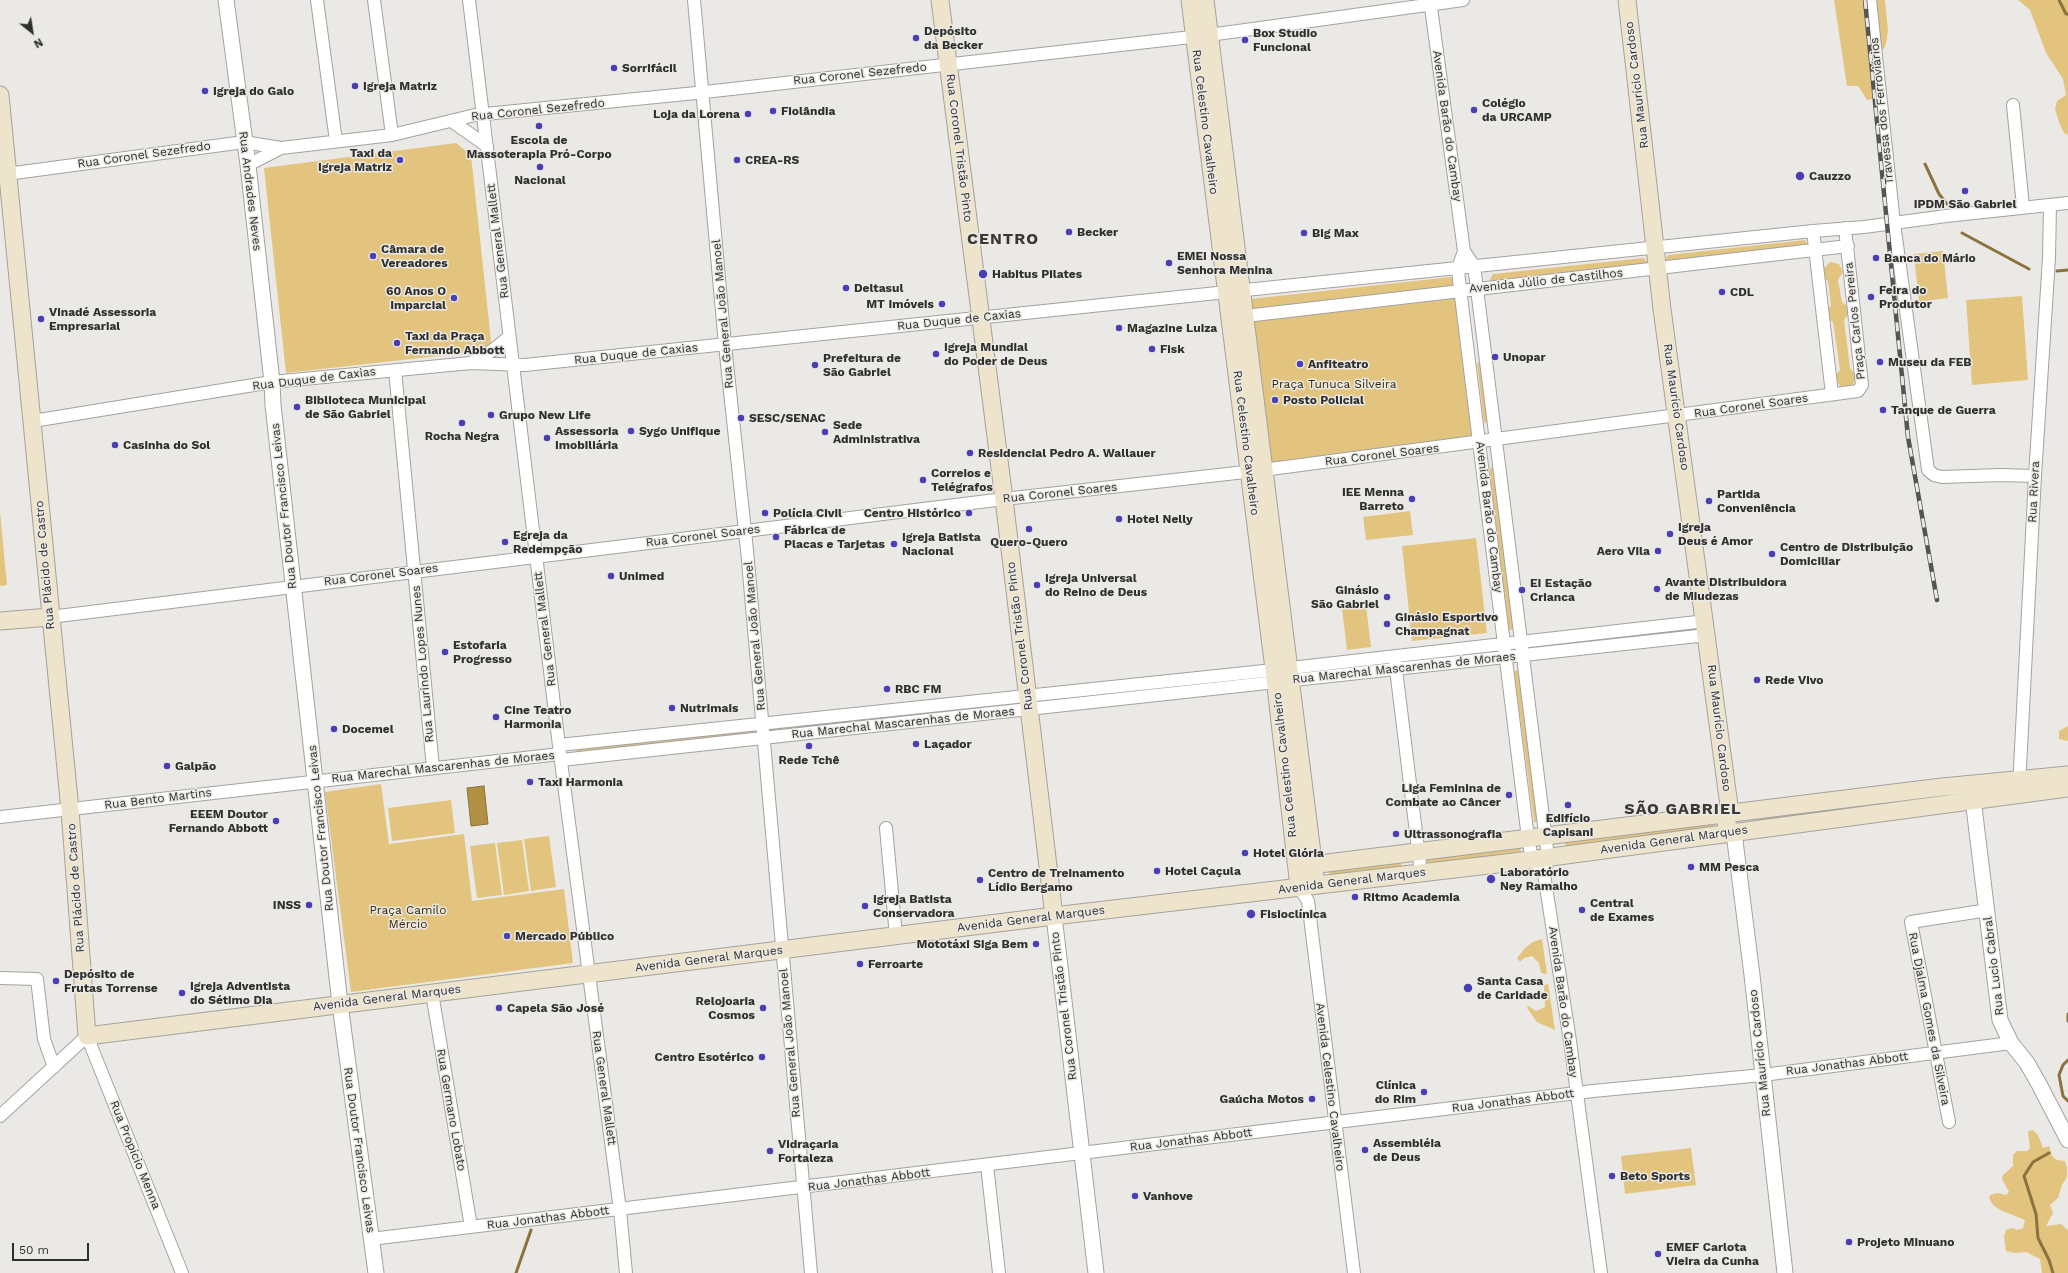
<!DOCTYPE html>
<html>
<head>
<meta charset="utf-8">
<style>
  body { margin:0 }
  #map { position:relative; width:2068px; height:1273px; overflow:hidden; background:#ebe9e5; font-family:"Work Sans",sans-serif }
  canvas { display:block }
  .north { position:absolute; left:12px; top:12px; width:40px; height:40px; -webkit-text-stroke:3px #ebe9e5; paint-order:stroke; rotate:150deg; font-size:11px; font-weight:700; line-height:16px; text-align:center; color:#2f2f2d }
  .north::after { content:''; display:block; margin:auto; width:14px; height:18px; background:#2f2f2d; clip-path:polygon(50% 0,100% 100%,50% 72%,0 100%) }
  .scale { position:absolute; left:12px; top:1243px; width:77px; height:18px; box-sizing:border-box; border:2px solid #2f2f2d; border-top:0; padding-left:5px; font-size:12px; line-height:14px; white-space:nowrap; color:#2f2f2d; -webkit-text-stroke:3px #ebe9e5; paint-order:stroke }
</style>
</head>
<body>
<div id="map">
<canvas width="2068" height="1273"></canvas>
<div class="north">N</div>
<div class="scale">50 m</div>
</div>
<script>
const g = document.querySelector('canvas').getContext('2d');
g.lineJoin = 'round';
function paint(path, color) {
  g.fillStyle = color;
  g.fill(path, 'evenodd');
}
function shape(rows) {
  const path = new Path2D();
  for (const r of rows) {
    path.moveTo(r[0], r[1]);
    for (let i = 2; i < r.length; i += 2) path.lineTo(r[i], r[i + 1]);
  }
  return path;
}
function strokePath(path, color, width, dash) {
  g.strokeStyle = color;
  g.lineWidth = width;
  g.lineCap = dash ? 'butt' : 'round';
  g.setLineDash(dash || []);
  g.stroke(path);
}
function drawText(font, color, halo, rows, align = 'center') {
  g.font = font + ' "Work Sans",sans-serif';
  g.lineWidth = 3;
  g.setLineDash([]);
  g.textBaseline = 'middle';
  g.strokeStyle = halo;
  g.fillStyle = color;
  for (const [text, x, y, turn = 0] of rows) {
    g.save();
    g.translate(x, y);
    g.rotate((+turn || 0) * Math.PI / 180);
    g.textAlign = isNaN(turn) ? turn : align;
    if (halo) g.strokeText(text, 0, 0);
    g.fillText(text, 0, 0);
    g.restore();
  }
}
const green = shape([
  [1834,0,1868,0,1878,98,1867,100,1858,86,1847,86],
  [1872,0,1885,0,1888,31,1886,44,1883,50,1876,30],
  [2018,0,2068,0,2068,135,2064,133,2060,125,2055,109,2057,101,2066,95,2063,79,2046,53,2030,10],
  [456,143,471,155,492,350,286,373,264,168],
  [1805,240,1809,246,1666,263,1665,260,1668,255],
  [1943,251,1948,298,1919,302,1914,254],
  [1644,258,1647,262,1646,265,1491,282,1490,279,1493,274],
  [1830,262,1839,264,1843,272,1838,280,1842,302,1847,306,1849,310,1848,315,1844,320,1850,368,1855,374,1856,379,1851,387,1841,387,1836,380,1836,375,1840,370,1833,322,1830,320,1827,312,1831,305,1828,281,1825,279,1823,269],
  [1451,277,1453,279,1453,286,1251,310,1250,299],
  [2022,296,2028,380,1972,385,1966,300],
  [1459,298,1476,436,1267,463,1250,322],
  [1481,362,1488,422,1484,423,1477,363],
  [1494,467,1515,629,1509,630,1489,468],
  [0,511,7,585,0,586],
  [1410,511,1413,535,1366,540,1363,517],
  [1476,538,1487,633,1412,641,1402,546],
  [1366,606,1371,647,1347,650,1342,609],
  [1650,630,1651,639,1536,651,1535,642],
  [1519,670,1539,822,1534,822,1514,671],
  [1261,675,1261,679,1044,701,1044,697],
  [1015,701,1015,705,780,731,779,727],
  [2068,726,2068,741,2059,739,2059,731],
  [752,729,753,735,577,753,576,748],
  [381,784,389,844,464,834,472,901,564,889,573,963,351,992,325,792],
  [1918,799,1918,805,1756,825,1755,818],
  [451,800,455,833,392,841,388,808],
  [1713,824,1714,830,1566,848,1565,842],
  [549,836,556,887,531,891,524,839],
  [522,840,529,891,504,895,497,843],
  [495,843,502,895,477,898,470,846],
  [1520,846,1521,854,1427,867,1426,858],
  [1401,862,1402,870,1330,879,1329,871],
  [1542,939,1547,974,1541,973,1539,963,1532,956,1524,958,1520,962,1517,958,1525,948,1533,942],
  [1548,983,1555,1030,1537,1022,1527,1008,1528,1006,1536,1011,1545,1007,1544,986],
  [2033,1130,2038,1135,2043,1148,2049,1146,2052,1156,2057,1160,2065,1161,2067,1168,2067,1177,2062,1185,2058,1198,2050,1205,2053,1213,2046,1226,2061,1224,2068,1230,2068,1273,2042,1273,2040,1259,2026,1252,2014,1253,2006,1251,2004,1237,2006,1230,2012,1228,2017,1230,2023,1228,2025,1220,2000,1210,1993,1205,1989,1198,1990,1195,1998,1193,2006,1195,2009,1192,2002,1179,2003,1175,2013,1166,2013,1155,2017,1151,2027,1151,2030,1148,2028,1131],
  [1691,1148,1696,1185,1625,1194,1621,1156]
]);
const water = shape([
  [484,786,488,824,471,826,467,788,484,786]
]);
const stream = shape([
  [2059,0,2066,14,2068,14],
  [1925,164,1939,194,1947,204],
  [1962,233,2029,269],
  [2057,271,2068,270],
  [2068,1014,2068,1021],
  [2068,1060,2063,1065,2059,1075,2063,1096,2068,1101],
  [2049,1153,2033,1162,2024,1176,2036,1214,2038,1238,2049,1260,2053,1273],
  [516,1273,531,1230]
]);
const minor = shape([
  [317,0,336,141],
  [374,0,392,135],
  [469,0,560,754,620,1210,626,1273],
  [694,0,725,345,747,550,811,1273],
  [1430,0,1464,251,1458,268,1459,280,1528,838,1532,859,1537,865],
  [1870,0,1894,223,1928,470,1934,475,1942,477,2001,475,2035,476],
  [2013,105,2023,207],
  [453,122,487,146],
  [248,165,281,148],
  [7,174,244,142,281,148,392,135,475,115,696,93,1209,35,1463,0],
  [1813,231,1832,394],
  [1464,251,1474,266,1477,289,1548,857,1544,874,1570,1041,1601,1273],
  [1237,317,1848,246],
  [471,363,493,350,509,337],
  [395,370,433,768],
  [33,421,272,382,471,363,525,365,1813,231,1864,227,1946,216,2068,203],
  [50,617,1004,499,1263,470,1858,391,1862,385,1845,228],
  [1395,661,1421,873],
  [559,745,1264,671,1706,621],
  [561,760,1707,635],
  [2019,787,2035,476,2049,258,2050,205],
  [0,817,560,754],
  [886,828,896,936],
  [1299,887,1308,901,1354,1273],
  [0,978,37,979,44,1039,54,1067],
  [432,993,471,1227],
  [0,1116,87,1036,182,1273],
  [1949,1122,1911,922,1988,910],
  [987,1165,999,1273],
  [371,1239,1593,1091,1763,1075,2011,1043]
]);
const tertiary = shape([
  [226,0,248,165,272,382,273,405,340,1004,376,1273],
  [1973,799,2000,1020,2011,1043,2027,1063,2039,1084,2068,1140],
  [1734,833,1752,975,1785,1273],
  [1054,916,1096,1273]
]);
const secondary = shape([
  [940,0,1004,499,1054,916],
  [1190,0,1273,661,1299,887],
  [1205,0,1316,885],
  [1627,0,1662,309,1730,813,1726,822,1727,826,1734,833],
  [0,95,70,810,87,1036,1054,916,1514,862,2068,788],
  [0,621,50,617],
  [1303,866,1942,787,2068,775]
]);
const rail = shape([
  [1865,0,1908,437,1937,600]
]);
const markers = [
  [916,38,4,"#4a3eb5"],
  [1245,40,4,"#4a3eb5"],
  [614,68,4,"#4a3eb5"],
  [355,86,4,"#4a3eb5"],
  [205,91,4,"#4a3eb5"],
  [1474,110,4,"#4a3eb5"],
  [773,111,4,"#4a3eb5"],
  [748,114,4,"#4a3eb5"],
  [539,126,4,"#4a3eb5"],
  [400,160,4,"#4a3eb5"],
  [737,160,4,"#4a3eb5"],
  [540,167,4,"#4a3eb5"],
  [1800,176,5,"#4a3eb5"],
  [1965,191,4,"#4a3eb5"],
  [1069,232,4,"#4a3eb5"],
  [1304,233,4,"#4a3eb5"],
  [373,256,4,"#4a3eb5"],
  [1876,258,4,"#4a3eb5"],
  [1169,263,4,"#4a3eb5"],
  [983,274,5,"#4a3eb5"],
  [846,288,4,"#4a3eb5"],
  [1722,292,4,"#4a3eb5"],
  [1871,297,4,"#4a3eb5"],
  [454,298,4,"#4a3eb5"],
  [942,304,4,"#4a3eb5"],
  [41,319,4,"#4a3eb5"],
  [1119,328,4,"#4a3eb5"],
  [397,343,4,"#4a3eb5"],
  [1152,349,4,"#4a3eb5"],
  [936,354,4,"#4a3eb5"],
  [1495,357,4,"#4a3eb5"],
  [1880,362,4,"#4a3eb5"],
  [1300,364,4,"#4a3eb5"],
  [815,365,4,"#4a3eb5"],
  [1275,400,4,"#4a3eb5"],
  [297,407,4,"#4a3eb5"],
  [1883,410,4,"#4a3eb5"],
  [491,415,4,"#4a3eb5"],
  [741,418,4,"#4a3eb5"],
  [462,423,4,"#4a3eb5"],
  [631,431,4,"#4a3eb5"],
  [825,432,4,"#4a3eb5"],
  [547,438,4,"#4a3eb5"],
  [115,445,4,"#4a3eb5"],
  [970,453,4,"#4a3eb5"],
  [923,480,4,"#4a3eb5"],
  [1412,499,4,"#4a3eb5"],
  [1709,501,4,"#4a3eb5"],
  [765,513,4,"#4a3eb5"],
  [969,513,4,"#4a3eb5"],
  [1119,519,4,"#4a3eb5"],
  [1029,529,4,"#4a3eb5"],
  [1670,534,4,"#4a3eb5"],
  [776,537,4,"#4a3eb5"],
  [505,542,4,"#4a3eb5"],
  [894,544,4,"#4a3eb5"],
  [1658,551,4,"#4a3eb5"],
  [1772,554,4,"#4a3eb5"],
  [611,576,4,"#4a3eb5"],
  [1037,585,4,"#4a3eb5"],
  [1657,589,4,"#4a3eb5"],
  [1522,590,4,"#4a3eb5"],
  [1387,597,4,"#4a3eb5"],
  [1387,624,4,"#4a3eb5"],
  [445,652,4,"#4a3eb5"],
  [1757,680,4,"#4a3eb5"],
  [887,689,4,"#4a3eb5"],
  [672,708,4,"#4a3eb5"],
  [496,717,4,"#4a3eb5"],
  [334,729,4,"#4a3eb5"],
  [916,744,4,"#4a3eb5"],
  [809,746,4,"#4a3eb5"],
  [167,766,4,"#4a3eb5"],
  [530,782,4,"#4a3eb5"],
  [1509,795,4,"#4a3eb5"],
  [1568,805,4,"#4a3eb5"],
  [276,821,4,"#4a3eb5"],
  [1396,834,4,"#4a3eb5"],
  [1245,853,4,"#4a3eb5"],
  [1691,867,4,"#4a3eb5"],
  [1157,871,4,"#4a3eb5"],
  [1491,879,5,"#4a3eb5"],
  [980,880,4,"#4a3eb5"],
  [1355,897,4,"#4a3eb5"],
  [309,905,4,"#4a3eb5"],
  [865,906,4,"#4a3eb5"],
  [1582,910,4,"#4a3eb5"],
  [1251,914,5,"#4a3eb5"],
  [507,936,4,"#4a3eb5"],
  [1036,944,4,"#4a3eb5"],
  [860,964,4,"#4a3eb5"],
  [56,981,4,"#4a3eb5"],
  [1468,988,5,"#4a3eb5"],
  [182,993,4,"#4a3eb5"],
  [499,1008,4,"#4a3eb5"],
  [763,1008,4,"#4a3eb5"],
  [762,1057,4,"#4a3eb5"],
  [1424,1092,4,"#4a3eb5"],
  [1312,1099,4,"#4a3eb5"],
  [1365,1150,4,"#4a3eb5"],
  [770,1151,4,"#4a3eb5"],
  [1612,1176,4,"#4a3eb5"],
  [1135,1196,4,"#4a3eb5"],
  [1849,1242,4,"#4a3eb5"],
  [1658,1254,4,"#4a3eb5"]
];
const poiNames = [
  ["Depósito",924,31],
  ["da Becker",924,45],
  ["Box Studio",1253,33],
  ["Funcional",1253,47],
  ["Sorrifácil",622,68],
  ["Igreja Matriz",363,86],
  ["Igreja do Galo",213,91],
  ["Colégio",1482,103],
  ["da URCAMP",1482,117],
  ["Fiolândia",781,111],
  ["Loja da Lorena",740,114,"right"],
  ["Escola de",539,140,"center"],
  ["Massoterapia Pró-Corpo",539,154,"center"],
  ["Taxi da",392,153,"right"],
  ["Igreja Matriz",392,167,"right"],
  ["CREA-RS",745,160],
  ["Cauzzo",1809,176],
  ["Nacional",540,180,"center"],
  ["IPDM São Gabriel",1965,204,"center"],
  ["Becker",1077,232],
  ["Big Max",1312,233],
  ["Câmara de",381,249],
  ["Vereadores",381,263],
  ["EMEI Nossa",1177,256],
  ["Senhora Menina",1177,270],
  ["Banca do Mário",1884,258],
  ["Habitus Pilates",992,274],
  ["Deltasul",854,288],
  ["Feira do",1879,290],
  ["Produtor",1879,304],
  ["60 Anos O",446,291,"right"],
  ["Imparcial",446,305,"right"],
  ["CDL",1730,292],
  ["MT Imóveis",934,304,"right"],
  ["Vinadé Assessoria",49,312],
  ["Empresarial",49,326],
  ["Magazine Luiza",1127,328],
  ["Taxi da Praça",405,336],
  ["Fernando Abbott",405,350],
  ["Igreja Mundial",944,347],
  ["do Poder de Deus",944,361],
  ["Fisk",1160,349],
  ["Unopar",1503,357],
  ["Prefeitura de",823,358],
  ["São Gabriel",823,372],
  ["Museu da FEB",1888,362],
  ["Anfiteatro",1308,364],
  ["Biblioteca Municipal",305,400],
  ["de São Gabriel",305,414],
  ["Posto Policial",1283,400],
  ["Tanque de Guerra",1891,410],
  ["Grupo New Life",499,415],
  ["SESC/SENAC",749,418],
  ["Sede",833,425],
  ["Administrativa",833,439],
  ["Assessoria",555,431],
  ["Imobiliária",555,445],
  ["Sygo Unifique",639,431],
  ["Rocha Negra",462,436,"center"],
  ["Casinha do Sol",123,445],
  ["Residencial Pedro A. Wallauer",978,453],
  ["Correios e",931,473],
  ["Telégrafos",931,487],
  ["IEE Menna",1404,492,"right"],
  ["Barreto",1404,506,"right"],
  ["Partida",1717,494],
  ["Conveniência",1717,508],
  ["Polícia Civil",773,513],
  ["Centro Histórico",961,513,"right"],
  ["Hotel Nelly",1127,519],
  ["Igreja",1678,527],
  ["Deus é Amor",1678,541],
  ["Fábrica de",784,530],
  ["Placas e Tarjetas",784,544],
  ["Egreja da",513,535],
  ["Redempção",513,549],
  ["Igreja Batista",902,537],
  ["Nacional",902,551],
  ["Quero-Quero",1029,542,"center"],
  ["Centro de Distribuição",1780,547],
  ["Domiciliar",1780,561],
  ["Aero Vila",1650,551,"right"],
  ["Unimed",619,576],
  ["Igreja Universal",1045,578],
  ["do Reino de Deus",1045,592],
  ["Avante Distribuidora",1665,582],
  ["de Miudezas",1665,596],
  ["EI Estação",1530,583],
  ["Crianca",1530,597],
  ["Ginásio",1379,590,"right"],
  ["São Gabriel",1379,604,"right"],
  ["Ginásio Esportivo",1395,617],
  ["Champagnat",1395,631],
  ["Estofaria",453,645],
  ["Progresso",453,659],
  ["Rede Vivo",1765,680],
  ["RBC FM",895,689],
  ["Nutrimais",680,708],
  ["Cine Teatro",504,710],
  ["Harmonia",504,724],
  ["Docemel",342,729],
  ["Laçador",924,744],
  ["Rede Tchê",809,760,"center"],
  ["Galpão",175,766],
  ["Taxi Harmonia",538,782],
  ["Liga Feminina de",1501,788,"right"],
  ["Combate ao Câncer",1501,802,"right"],
  ["EEEM Doutor",268,814,"right"],
  ["Fernando Abbott",268,828,"right"],
  ["Edifício",1568,818,"center"],
  ["Capisani",1568,832,"center"],
  ["Ultrassonografia",1404,834],
  ["Hotel Glória",1253,853],
  ["MM Pesca",1699,867],
  ["Hotel Caçula",1165,871],
  ["Laboratório",1500,872],
  ["Ney Ramalho",1500,886],
  ["Centro de Treinamento",988,873],
  ["Lídio Bergamo",988,887],
  ["Ritmo Academia",1363,897],
  ["Igreja Batista",873,899],
  ["Conservadora",873,913],
  ["Central",1590,903],
  ["de Exames",1590,917],
  ["INSS",301,905,"right"],
  ["Fisioclínica",1260,914],
  ["Mercado Público",515,936],
  ["Mototáxi Siga Bem",1028,944,"right"],
  ["Ferroarte",868,964],
  ["Depósito de",64,974],
  ["Frutas Torrense",64,988],
  ["Santa Casa",1477,981],
  ["de Caridade",1477,995],
  ["Igreja Adventista",190,986],
  ["do Sétimo Dia",190,1000],
  ["Relojoaria",755,1001,"right"],
  ["Cosmos",755,1015,"right"],
  ["Capela São José",507,1008],
  ["Centro Esotérico",754,1057,"right"],
  ["Clínica",1416,1085,"right"],
  ["do Rim",1416,1099,"right"],
  ["Gaúcha Motos",1304,1099,"right"],
  ["Assembléia",1373,1143],
  ["de Deus",1373,1157],
  ["Vidraçaria",778,1144],
  ["Fortaleza",778,1158],
  ["Beto Sports",1620,1176],
  ["Vanhove",1143,1196],
  ["Projeto Minuano",1857,1242],
  ["EMEF Carlota",1666,1247],
  ["Vieira da Cunha",1666,1261]
];
const streetNames = [
  ["Rua Coronel Sezefredo",860,74,-6],
  ["Rua Maurício Cardoso",1637,85,-97],
  ["Rua Coronel Sezefredo",538,110,-6],
  ["Travessa dos Ferroviários",1882,111,-96],
  ["Rua Celestino Cavalheiro",1205,122,83],
  ["Avenida Barão do Cambay",1447,126,82],
  ["Rua Coronel Tristão Pinto",959,148,83],
  ["Rua Coronel Sezefredo",144,155,-8],
  ["Rua Andrades Neves",250,191,83],
  ["Rua General Mallett",498,241,-97],
  ["Avenida Júlio de Castilhos",1546,281,-6],
  ["Rua General João Manoel",723,314,-95],
  ["Rua Duque de Caxias",959,320,-6],
  ["Praça Carlos Pereira",1855,321,-96],
  ["Rua Duque de Caxias",636,354,-6],
  ["Rua Duque de Caxias",314,379,-7],
  ["Rua Coronel Soares",1751,406,-8],
  ["Rua Maurício Cardoso",1676,407,82],
  ["Rua Celestino Cavalheiro",1246,443,83],
  ["Rua Coronel Soares",1382,455,-7],
  ["Rua Rivera",2034,492,-87],
  ["Rua Coronel Soares",1060,493,-6],
  ["Rua Doutor Francisco Leivas",284,506,-96],
  ["Avenida Barão do Cambay",1489,517,83],
  ["Rua Coronel Soares",703,536,-7],
  ["Rua Plácido de Castro",45,565,-95],
  ["Rua Coronel Soares",381,575,-7],
  ["Rua General Mallett",545,629,-97],
  ["Rua General João Manoel",755,636,-95],
  ["Rua Coronel Tristão Pinto",1020,636,-97],
  ["Rua Laurindo Lopes Nunes",423,664,-95],
  ["Rua Marechal Mascarenhas de Moraes",1404,668,-6],
  ["Rua Marechal Mascarenhas de Moraes",903,723,-6],
  ["Rua Maurício Cardoso",1719,728,83],
  ["Rua Celestino Cavalheiro",1285,765,-96],
  ["Rua Marechal Mascarenhas de Moraes",443,767,-6],
  ["Rua Bento Martins",158,799,-7],
  ["Rua Doutor Francisco Leivas",321,828,-96],
  ["Avenida General Marques",1674,840,-8],
  ["Avenida General Marques",1352,881,-7],
  ["Rua Plácido de Castro",76,888,-94],
  ["Avenida General Marques",1031,919,-7],
  ["Avenida General Marques",709,959,-7],
  ["Rua Lucio Cabral",1994,966,-97],
  ["Avenida General Marques",387,998,-7],
  ["Avenida Barão do Cambay",1563,1002,82],
  ["Rua Coronel Tristão Pinto",1064,1006,-97],
  ["Rua Djalma Gomes da Silveira",1929,1019,79],
  ["Rua General João Manoel",790,1043,-95],
  ["Rua Maurício Cardoso",1760,1053,-96],
  ["Rua Jonathas Abbott",1847,1064,-7],
  ["Avenida Celestino Cavalheiro",1330,1087,83],
  ["Rua General Mallett",604,1088,82],
  ["Rua Jonathas Abbott",1513,1101,-7],
  ["Rua Germano Lobato",451,1110,80],
  ["Rua Jonathas Abbott",1191,1140,-7],
  ["Rua Doutor Francisco Leivas",359,1150,82],
  ["Rua Propício Menna",135,1155,68],
  ["Rua Jonathas Abbott",869,1180,-7],
  ["Rua Jonathas Abbott",548,1218,-7]
];
const parkNames = [
  ["Praça Tunuca Silveira",1334,384],
  ["Praça Camilo",408,910],
  ["Mércio",408,924]
];
const districtNames = [
  ["CENTRO",1003,239],
  ["SÃO GABRIEL",1683,809]
];
paint(green, '#e3c47f');
paint(water, '#b19042');
strokePath(water, '#8a733c', 1);
strokePath(stream, '#8a733c', 3);
strokePath(minor, '#a4a29f', 14);
strokePath(tertiary, '#a4a29f', 17);
strokePath(secondary, '#a4a29f', 19);
strokePath(minor, '#fff', 12);
strokePath(tertiary, '#fff', 15);
strokePath(secondary, '#eee4cc', 17);
strokePath(rail, '#545452', 4.5);
strokePath(rail, '#ebe9e5', 3, [9]);
for (const [x, y, r, color] of markers) {
  const dot = new Path2D();
  dot.arc(x, y, r, 0, 2 * Math.PI);
  g.fillStyle = color;
  g.fill(dot);
  strokePath(dot, '#ebe9e5', 1.5);
}
drawText('bold 12px', '#2f2f2d', '#ebe9e5', poiNames, 'left');
drawText('12px', '#2f2f2d', '#ebe9e5', streetNames);
drawText('12px', '#362804', '#ebe9e5', parkNames);
g.letterSpacing = '1px';
drawText('bold 16px', '#3a3936', '#ebe9e5', districtNames);
g.letterSpacing = '0px';
</script>
</body>
</html>
